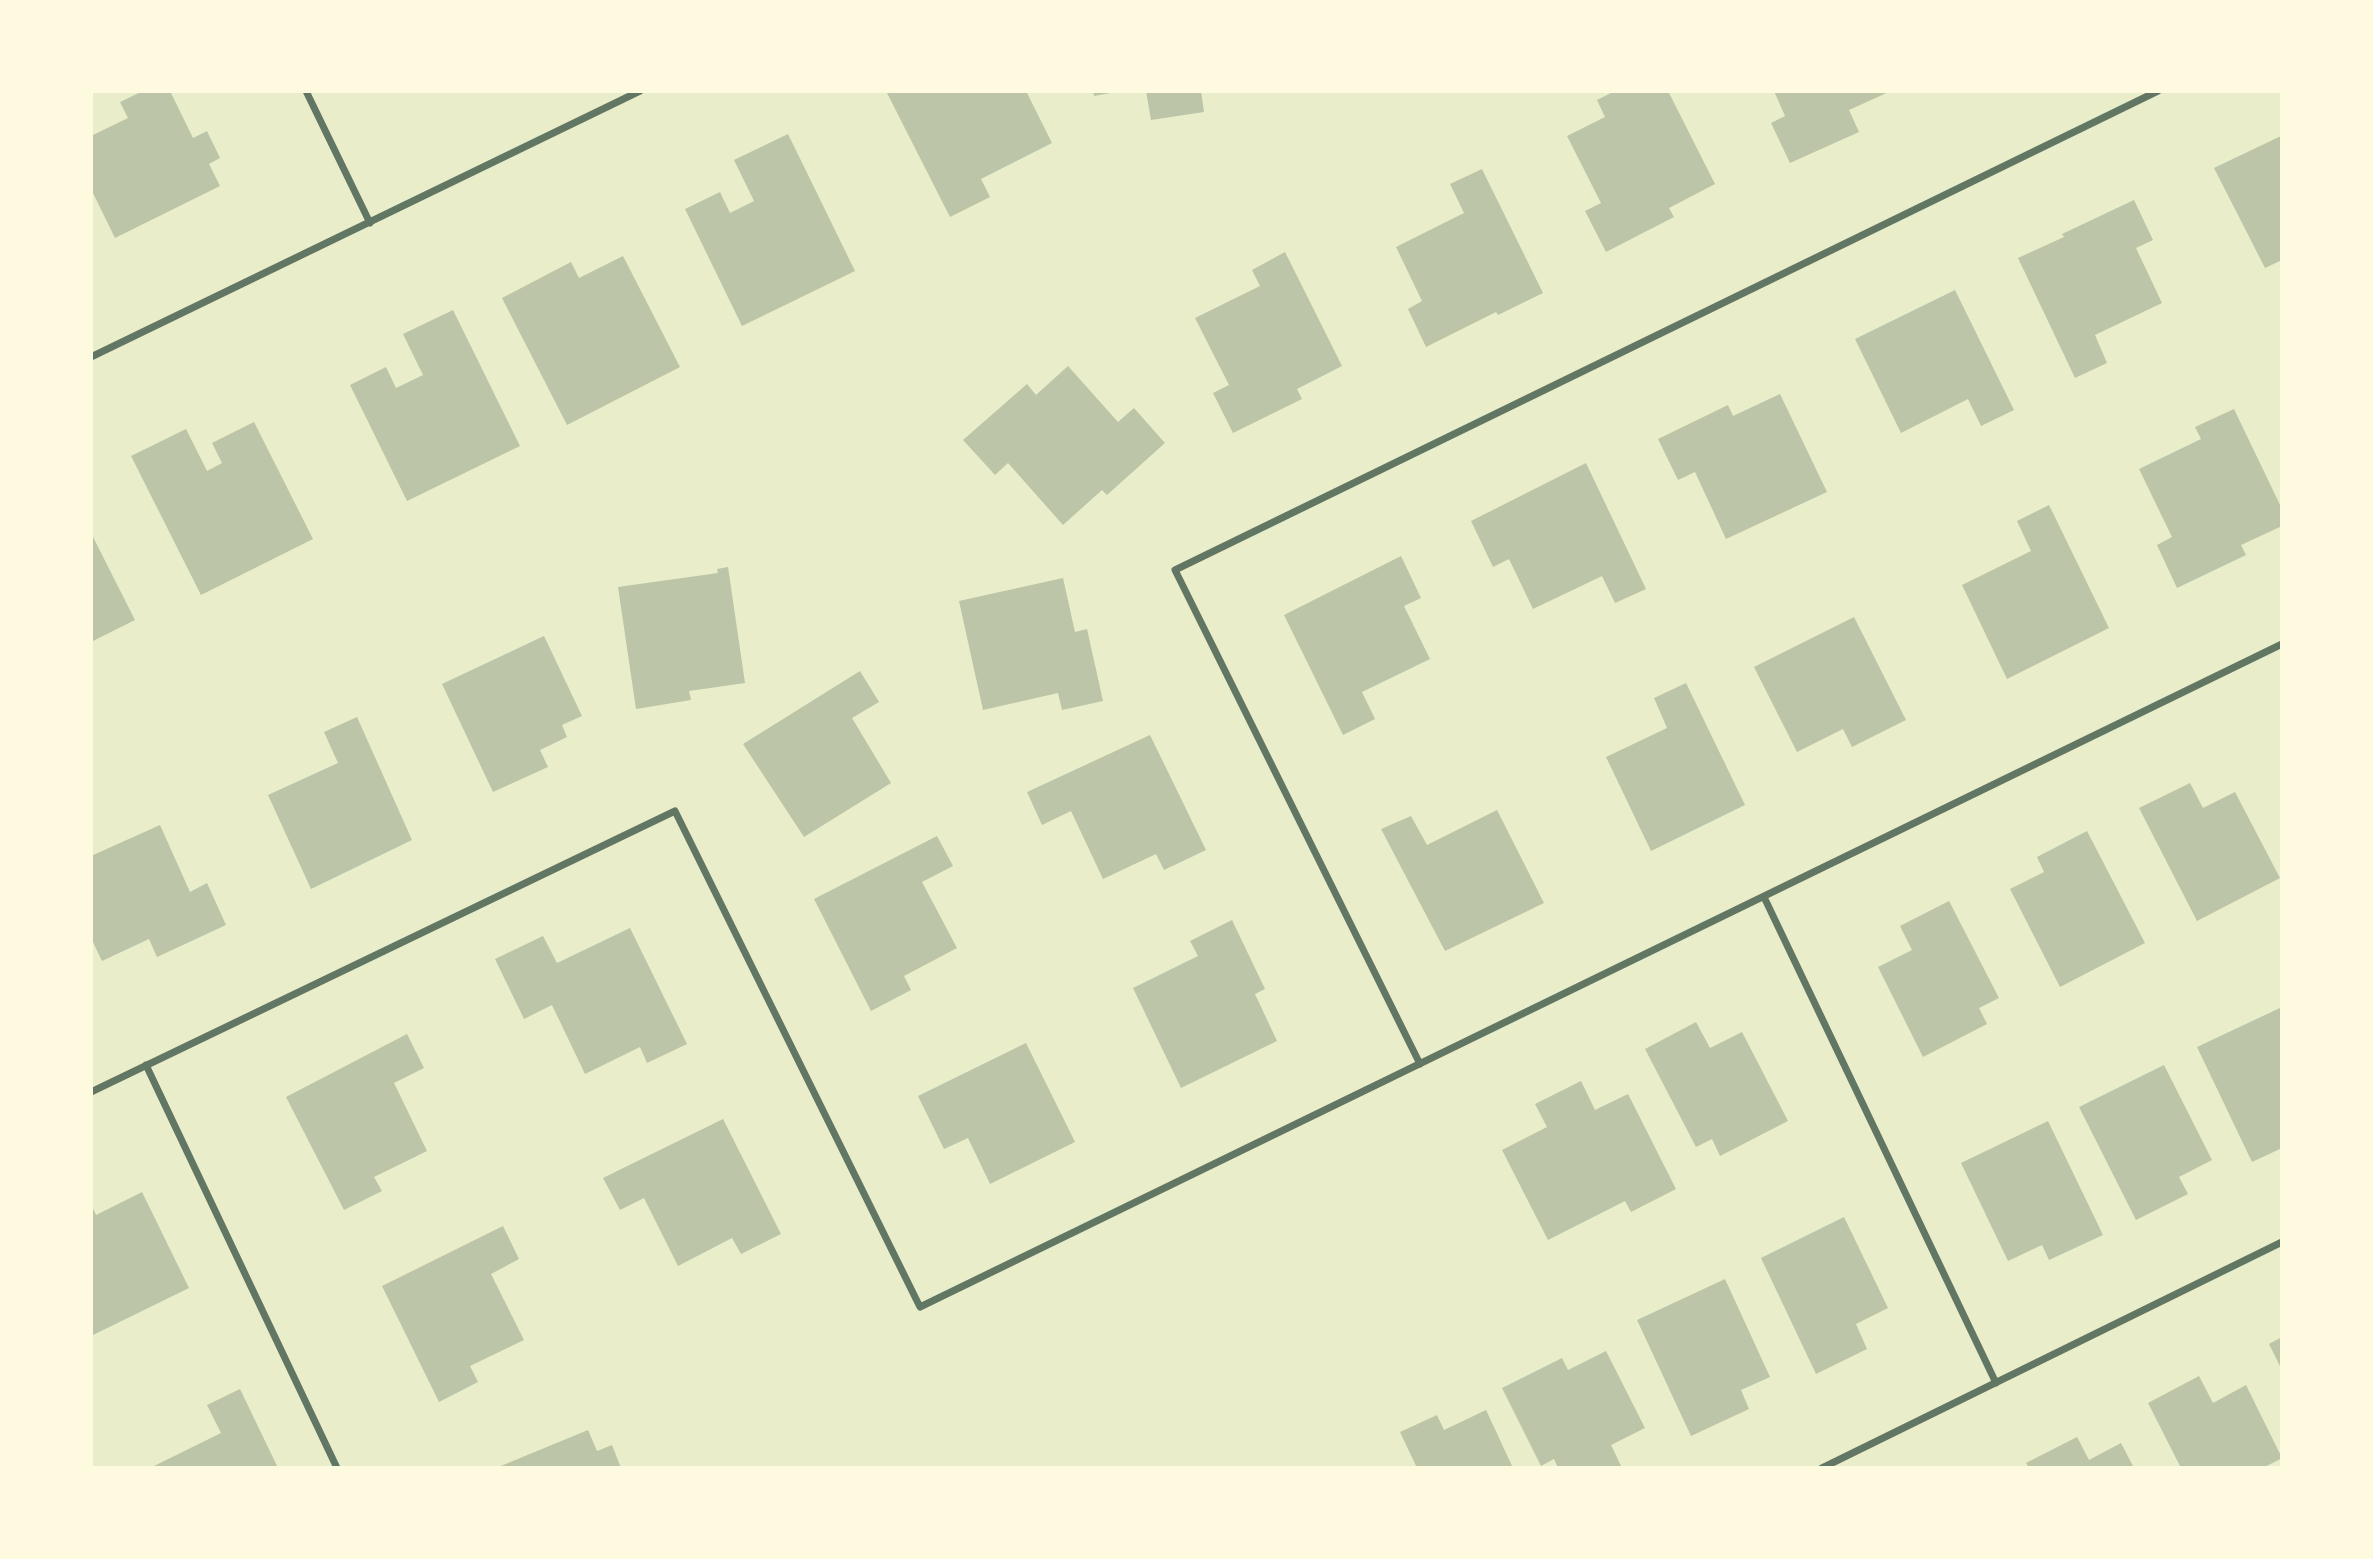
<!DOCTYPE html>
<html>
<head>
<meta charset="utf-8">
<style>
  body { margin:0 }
  #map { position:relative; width:2373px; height:1559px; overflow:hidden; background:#e9edc9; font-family:"Fira Sans Condensed",sans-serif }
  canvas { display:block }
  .frame { position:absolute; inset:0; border:93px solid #fefae0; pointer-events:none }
</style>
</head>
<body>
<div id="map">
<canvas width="2373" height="1559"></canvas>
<div class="frame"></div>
</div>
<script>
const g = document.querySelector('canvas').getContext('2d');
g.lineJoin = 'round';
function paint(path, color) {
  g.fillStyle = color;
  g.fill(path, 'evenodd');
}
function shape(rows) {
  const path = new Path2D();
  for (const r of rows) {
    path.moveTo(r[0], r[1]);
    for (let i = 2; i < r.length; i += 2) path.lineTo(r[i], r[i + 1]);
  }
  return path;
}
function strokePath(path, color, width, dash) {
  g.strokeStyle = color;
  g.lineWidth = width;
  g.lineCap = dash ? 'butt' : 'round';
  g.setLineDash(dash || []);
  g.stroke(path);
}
const building = shape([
  [143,91,170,91,193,138,207,131,220,158,209,164,220,186,115,238,91,189,91,136,128,118,120,102],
  [886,91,1026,91,1052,143,981,179,990,197,950,217],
  [1093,91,1116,91,1116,92,1094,96],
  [1146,91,1201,91,1204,112,1151,120],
  [1615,91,1668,91,1715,184,1669,208,1674,217,1606,252,1585,211,1601,203,1567,136,1605,117,1597,100],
  [1774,91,1891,91,1849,110,1859,132,1790,163,1771,123,1785,116],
  [788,134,855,271,742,326,685,209,720,192,730,213,754,201,734,160],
  [2281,136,2282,260,2265,268,2214,168],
  [1482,169,1543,293,1498,315,1496,312,1426,347,1408,309,1422,301,1396,247,1464,213,1450,184],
  [2134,200,2153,240,2136,248,2162,303,2095,335,2107,363,2075,378,2018,258,2064,237,2062,234],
  [1285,252,1342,366,1297,389,1302,399,1233,433,1213,393,1229,385,1195,318,1260,286,1252,270],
  [623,256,680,367,567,425,502,298,571,262,579,278],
  [1955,290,2014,410,1981,426,1968,399,1901,433,1855,339],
  [453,310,520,446,407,501,350,385,386,367,396,388,423,375,403,334],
  [1068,366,1118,422,1134,408,1165,443,1107,495,1102,490,1063,525,1008,463,995,475,963,440,1027,384,1036,395],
  [1780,394,1827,492,1726,539,1695,472,1678,480,1658,439,1728,405,1733,416],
  [2234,409,2282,509,2282,526,2241,545,2246,555,2177,588,2157,545,2172,537,2139,469,2201,439,2195,427],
  [254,422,313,539,201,595,131,456,186,429,207,471,222,463,212,443],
  [1586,463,1646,589,1615,603,1602,576,1533,609,1509,559,1493,567,1471,521],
  [2049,505,2109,628,2007,679,1962,585,2031,551,2017,521],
  [91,533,135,620,91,642],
  [1401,556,1421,598,1404,606,1430,659,1362,692,1375,719,1343,735,1284,615],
  [728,567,745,683,689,691,691,700,636,709,618,587,718,573,717,569],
  [1063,578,1075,632,1087,629,1103,701,1062,710,1058,693,983,710,959,601],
  [1854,617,1906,720,1852,747,1843,729,1797,752,1754,667],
  [544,636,582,716,562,725,567,737,540,750,548,767,493,792,442,684],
  [860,671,879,702,852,718,891,783,804,837,743,744],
  [1686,683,1745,805,1651,851,1606,757,1667,728,1654,698],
  [357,717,412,840,311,889,268,795,338,763,324,732],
  [1150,735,1206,850,1164,870,1156,854,1103,879,1071,811,1042,825,1027,792],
  [2190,783,2203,808,2235,792,2280,878,2197,921,2139,808],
  [1497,810,1544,903,1445,951,1381,829,1411,816,1427,845],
  [160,825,190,892,207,883,226,925,157,957,149,939,102,961,91,938,91,856],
  [2087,831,2145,943,2060,987,2010,889,2044,872,2037,857],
  [937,836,953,866,922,882,957,948,904,976,911,990,871,1011,814,899],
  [1949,901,1999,998,1979,1008,1987,1024,1923,1057,1878,967,1912,950,1900,926],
  [1232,920,1265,989,1255,994,1277,1041,1181,1088,1133,988,1198,956,1190,941],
  [630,928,687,1044,647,1063,640,1047,585,1074,552,1005,524,1019,495,959,543,936,557,963],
  [2282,1007,2282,1148,2252,1162,2197,1047],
  [1696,1022,1710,1048,1742,1032,1788,1121,1720,1156,1712,1139,1696,1147,1645,1049],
  [407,1034,424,1068,394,1083,427,1151,374,1177,382,1191,344,1210,286,1097],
  [1026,1043,1075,1142,990,1184,968,1138,944,1149,918,1096],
  [2164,1065,2212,1160,2179,1177,2188,1194,2136,1220,2079,1107],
  [1581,1081,1595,1110,1628,1094,1676,1189,1631,1212,1625,1201,1548,1240,1502,1150,1547,1127,1535,1104],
  [723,1119,781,1234,741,1254,732,1238,678,1266,644,1198,620,1210,603,1178],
  [2048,1121,2103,1235,2049,1260,2042,1245,2008,1261,1961,1163],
  [142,1192,189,1288,91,1336,91,1204,96,1215],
  [1844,1217,1888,1308,1856,1324,1867,1349,1816,1374,1761,1258],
  [503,1226,519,1259,491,1274,524,1340,470,1366,478,1382,439,1402,382,1286],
  [1725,1279,1770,1377,1741,1390,1749,1409,1691,1436,1637,1320],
  [2282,1337,2282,1370,2269,1344],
  [1606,1351,1645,1428,1611,1445,1622,1468,1558,1468,1554,1459,1541,1466,1502,1388,1562,1358,1568,1370],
  [2199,1376,2213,1403,2246,1385,2282,1458,2263,1468,2181,1468,2148,1403],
  [240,1389,278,1468,155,1468,154,1466,221,1433,207,1405],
  [1486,1410,1513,1468,1417,1468,1400,1432,1437,1415,1444,1430],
  [588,1430,597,1451,612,1445,621,1468,496,1468],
  [2077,1437,2089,1460,2121,1443,2134,1468,2029,1468,2026,1463]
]);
const minor = shape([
  [306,91,370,223],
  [91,357,640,91],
  [1764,897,1996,1383],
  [1420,1064,1175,570,2158,91],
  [146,1065,337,1468],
  [91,1092,675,811,920,1307,2282,644],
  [1822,1468,2282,1242]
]);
paint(building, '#bcc5a7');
strokePath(minor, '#617663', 7);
</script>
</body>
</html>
